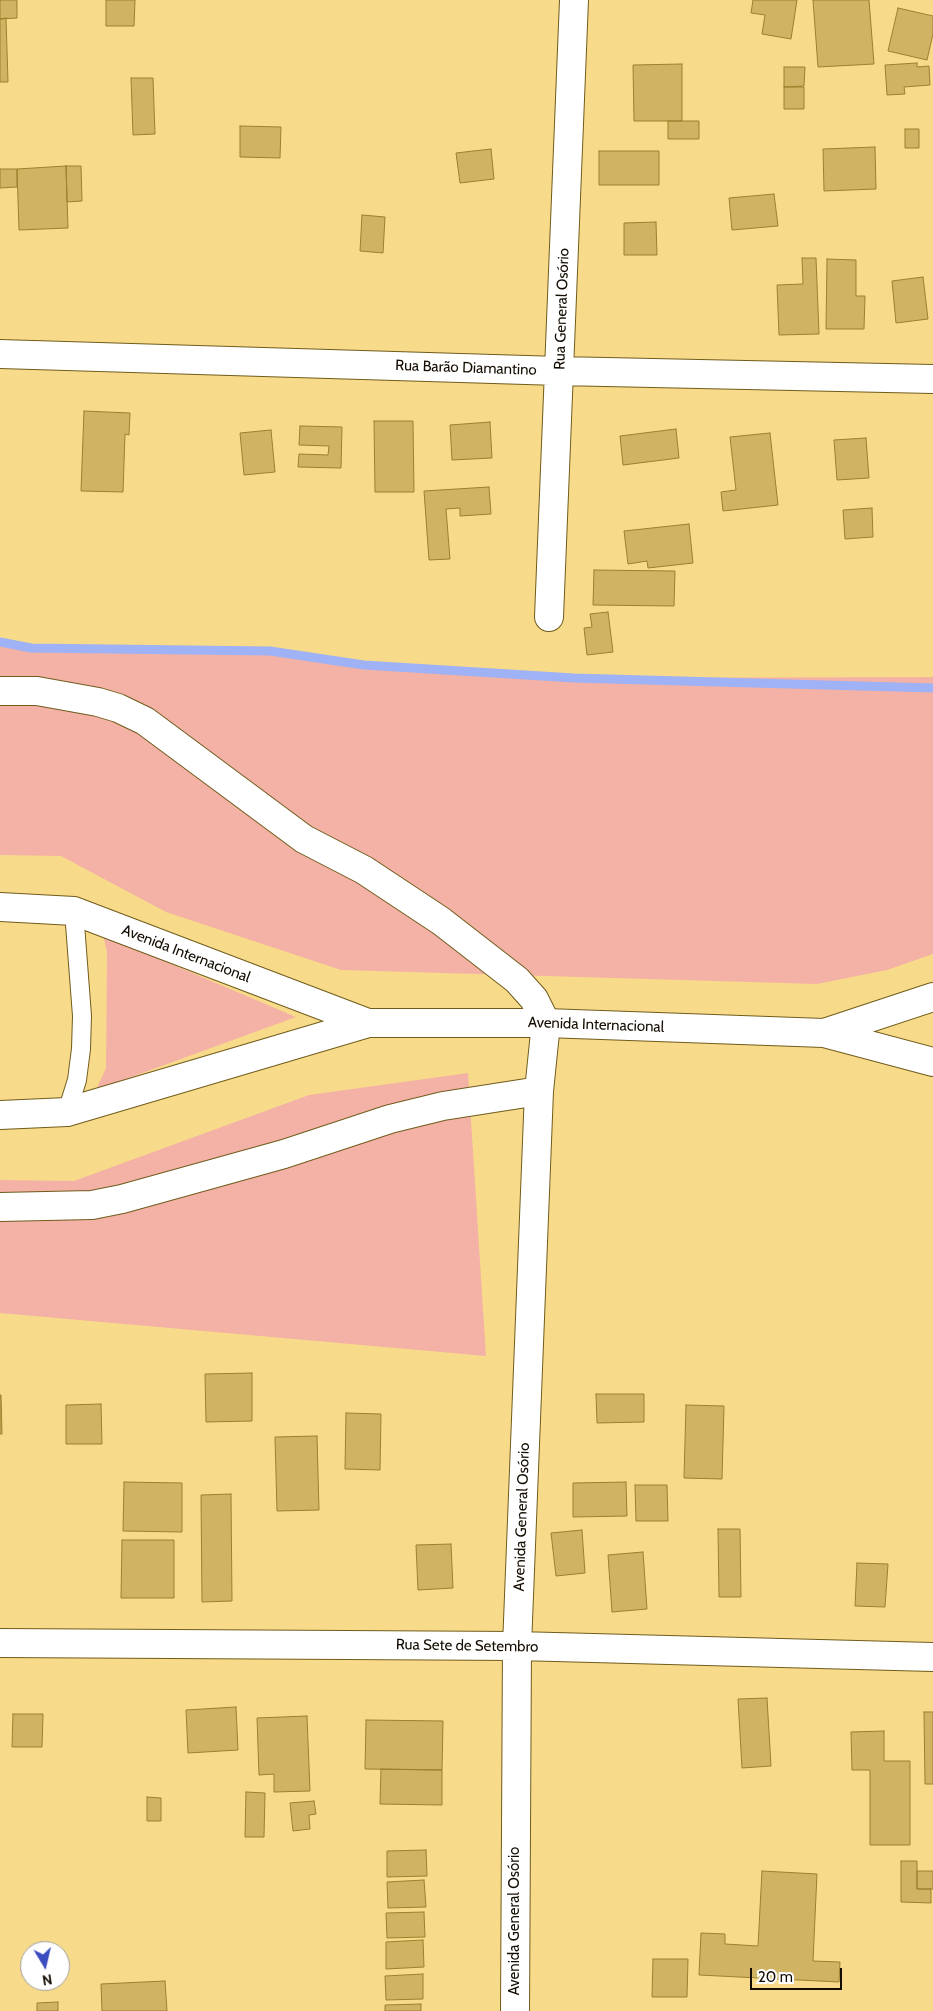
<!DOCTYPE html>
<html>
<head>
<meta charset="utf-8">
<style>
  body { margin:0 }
  #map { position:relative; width:933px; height:2011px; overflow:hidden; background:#f8db8a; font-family:Cabin,sans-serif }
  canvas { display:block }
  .north { position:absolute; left:20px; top:1941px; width:50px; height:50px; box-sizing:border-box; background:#fff; border:1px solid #a19e99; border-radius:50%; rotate:171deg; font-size:14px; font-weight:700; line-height:20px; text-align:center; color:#140c00 }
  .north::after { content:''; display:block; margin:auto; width:18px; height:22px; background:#3a4dc0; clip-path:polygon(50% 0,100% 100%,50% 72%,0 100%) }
  .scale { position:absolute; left:750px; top:1968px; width:92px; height:22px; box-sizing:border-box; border:2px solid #140c00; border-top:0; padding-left:6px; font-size:15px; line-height:18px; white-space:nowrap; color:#140c00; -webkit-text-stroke:4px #fff; paint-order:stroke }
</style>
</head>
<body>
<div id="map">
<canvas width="933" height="2011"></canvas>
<div class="north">N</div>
<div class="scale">20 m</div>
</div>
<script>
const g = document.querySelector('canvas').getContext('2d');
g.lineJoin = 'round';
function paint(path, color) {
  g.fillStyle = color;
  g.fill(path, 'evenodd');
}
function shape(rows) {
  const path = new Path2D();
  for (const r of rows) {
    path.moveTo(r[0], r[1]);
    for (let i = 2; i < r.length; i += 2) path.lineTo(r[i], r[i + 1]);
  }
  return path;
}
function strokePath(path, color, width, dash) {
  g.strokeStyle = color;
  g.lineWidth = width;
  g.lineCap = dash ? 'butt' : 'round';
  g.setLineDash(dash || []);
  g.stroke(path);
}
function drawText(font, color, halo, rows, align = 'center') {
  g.font = font + ' Cabin,sans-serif';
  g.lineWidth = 4;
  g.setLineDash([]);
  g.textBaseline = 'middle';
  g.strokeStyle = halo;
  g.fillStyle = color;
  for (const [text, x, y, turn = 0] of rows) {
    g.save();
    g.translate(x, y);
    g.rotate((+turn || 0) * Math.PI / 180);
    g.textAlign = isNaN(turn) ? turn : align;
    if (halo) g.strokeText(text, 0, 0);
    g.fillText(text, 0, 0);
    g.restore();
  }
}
const green = shape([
  [0,642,31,648,270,651,364,665,574,678,933,677,933,954,887,970,817,984,341,970,166,912,61,856,0,855],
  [103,935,296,1017,96,1090,106,1068,107,952],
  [468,1073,486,1356,0,1313,0,1180,74,1181,309,1095]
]);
const stream = shape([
  [0,642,31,648,270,651,364,665,574,678,933,688]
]);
const building = shape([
  [0,0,17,0,17,18,0,19,0,0],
  [106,0,135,0,134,26,106,26,106,0],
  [753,0,797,0,791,39,762,34,765,15,751,13,753,0],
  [813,0,869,0,874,64,818,67,813,0],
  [898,8,933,16,933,34,927,60,888,51,898,8],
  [6,18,8,82,0,82,0,19,6,18],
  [917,63,917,67,929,66,930,85,904,87,905,94,887,95,885,65,917,63],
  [682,64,682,121,634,121,633,65,682,64],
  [784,67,805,67,804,86,784,87,784,67],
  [131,78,153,78,155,134,133,135,131,78],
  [784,87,804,87,804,109,784,109,784,87],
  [668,121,699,121,699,139,668,139,668,121],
  [240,126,281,127,280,158,240,157,240,126],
  [905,129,919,129,919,148,905,148,905,129],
  [875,147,876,189,824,191,823,149,875,147],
  [491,149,494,179,460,183,456,153,491,149],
  [599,151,659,151,659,185,599,185,599,151],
  [66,166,81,166,82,201,67,202,66,166],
  [66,166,68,228,19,230,17,169,66,166],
  [0,169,17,169,17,187,0,188,0,169],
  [774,194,778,226,732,230,729,198,774,194],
  [362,215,385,217,383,253,360,251,362,215],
  [656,222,657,255,624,255,624,223,656,222],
  [802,258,816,258,819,334,779,335,777,285,803,284,802,258],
  [827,259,856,260,856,296,865,296,864,329,826,329,827,259],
  [923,277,928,319,896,323,892,281,923,277],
  [84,411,130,413,129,435,125,434,123,492,81,491,84,411],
  [374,421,413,421,414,492,375,492,374,421],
  [490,422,492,458,452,460,450,425,490,422],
  [300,426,342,427,341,468,298,467,299,454,328,455,329,446,299,445,300,426],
  [676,429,679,458,623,465,620,436,676,429],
  [271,430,275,472,244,475,240,433,271,430],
  [770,433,778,505,723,511,721,492,736,490,730,437,770,433],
  [866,438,869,478,837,480,834,440,866,438],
  [489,487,491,514,460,516,460,508,446,509,450,559,429,560,424,491,489,487],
  [872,508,873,537,845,539,843,510,872,508],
  [689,524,693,563,648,568,647,561,628,564,624,531,689,524],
  [594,570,675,571,674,606,593,605,594,570],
  [608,612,613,652,587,655,584,628,592,627,590,614,608,612],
  [252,1373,252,1421,206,1422,205,1374,252,1373],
  [596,1394,644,1394,644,1422,597,1423,596,1394],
  [0,1395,1,1395,2,1434,0,1434,0,1395],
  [101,1404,102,1444,66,1444,66,1405,101,1404],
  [686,1405,724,1406,722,1479,684,1478,686,1405],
  [346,1413,381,1414,380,1470,345,1469,346,1413],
  [317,1436,319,1510,277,1511,275,1437,317,1436],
  [124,1482,182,1483,182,1532,123,1531,124,1482],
  [626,1482,627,1516,573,1517,573,1483,626,1482],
  [635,1485,667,1485,668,1521,636,1521,635,1485],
  [231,1494,232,1601,202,1602,201,1495,231,1494],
  [718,1529,740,1529,741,1597,719,1597,718,1529],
  [582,1530,585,1573,556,1576,551,1533,582,1530],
  [122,1540,174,1540,174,1598,121,1598,122,1540],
  [451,1544,453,1588,418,1590,416,1545,451,1544],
  [643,1552,647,1609,612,1612,608,1555,643,1552],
  [857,1563,888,1564,885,1607,855,1606,857,1563],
  [767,1698,771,1766,742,1768,738,1699,767,1698],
  [236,1707,238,1750,188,1753,186,1710,236,1707],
  [924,1712,933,1712,933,1784,925,1784,924,1712],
  [13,1714,43,1714,42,1747,12,1747,13,1714],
  [307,1716,310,1791,274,1792,274,1774,259,1775,257,1718,307,1716],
  [366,1720,443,1721,442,1770,365,1769,366,1720],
  [884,1731,884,1761,910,1761,910,1845,870,1845,870,1770,852,1770,851,1732,884,1731],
  [381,1769,442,1770,442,1805,380,1804,381,1769],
  [246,1792,265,1793,264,1837,245,1837,246,1792],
  [147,1797,161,1798,161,1821,147,1821,147,1797],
  [314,1801,316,1814,309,1815,310,1829,293,1831,290,1803,314,1801],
  [426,1850,427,1876,387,1877,387,1851,426,1850],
  [901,1861,917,1861,917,1889,931,1889,931,1903,901,1902,901,1861],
  [762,1871,817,1874,813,1961,840,1962,839,1982,699,1975,701,1933,725,1934,725,1944,758,1946,762,1871],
  [917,1871,933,1871,933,1889,917,1889,917,1871],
  [424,1880,426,1907,388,1908,387,1882,424,1880],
  [424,1912,425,1937,387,1938,386,1913,424,1912],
  [423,1940,424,1967,386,1969,386,1942,423,1940],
  [653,1959,688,1959,687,1997,652,1997,653,1959],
  [423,1974,423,1999,386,2000,385,1976,423,1974],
  [165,1981,167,2011,102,2011,101,1984,165,1981],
  [58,2002,58,2011,37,2011,37,2003,58,2002],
  [421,2004,421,2011,385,2011,385,2005,421,2004]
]);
const service = shape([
  [67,1112,77,1080,81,1049,82,1016,74,911]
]);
const minor = shape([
  [0,354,559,371,933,379],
  [549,617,574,0],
  [0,691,37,691,98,702,118,708,145,721,304,839,364,870,441,921,517,980,534,999,546,1023,539,1091,517,1646,515,2011],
  [0,1207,92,1205,122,1199,284,1154,390,1119,443,1106,539,1091],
  [0,1643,517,1646,933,1657]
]);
const primary = shape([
  [0,907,74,911,368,1023],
  [824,1033,933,997],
  [0,1115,67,1112,368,1023,546,1023,824,1033,933,1062]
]);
const streetNames = [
  ["Rua General Osório",562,309,-88],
  ["Rua Barão Diamantino",466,368,2],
  ["Avenida Internacional",186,954,21],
  ["Avenida Internacional",596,1025,2],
  ["Avenida General Osório",522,1517,-88],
  ["Rua Sete de Setembro",467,1646,1],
  ["Avenida General Osório",515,1921,-90]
];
paint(green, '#f3b2a5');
strokePath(stream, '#9eb2f5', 9);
paint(building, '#d0b463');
strokePath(building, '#9c812d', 1);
strokePath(service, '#705c1c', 20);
strokePath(minor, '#705c1c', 30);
strokePath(primary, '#705c1c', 30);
strokePath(service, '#fff', 18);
strokePath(minor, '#fff', 28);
strokePath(primary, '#fff', 28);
drawText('15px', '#140c00', '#fff', streetNames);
</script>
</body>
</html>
